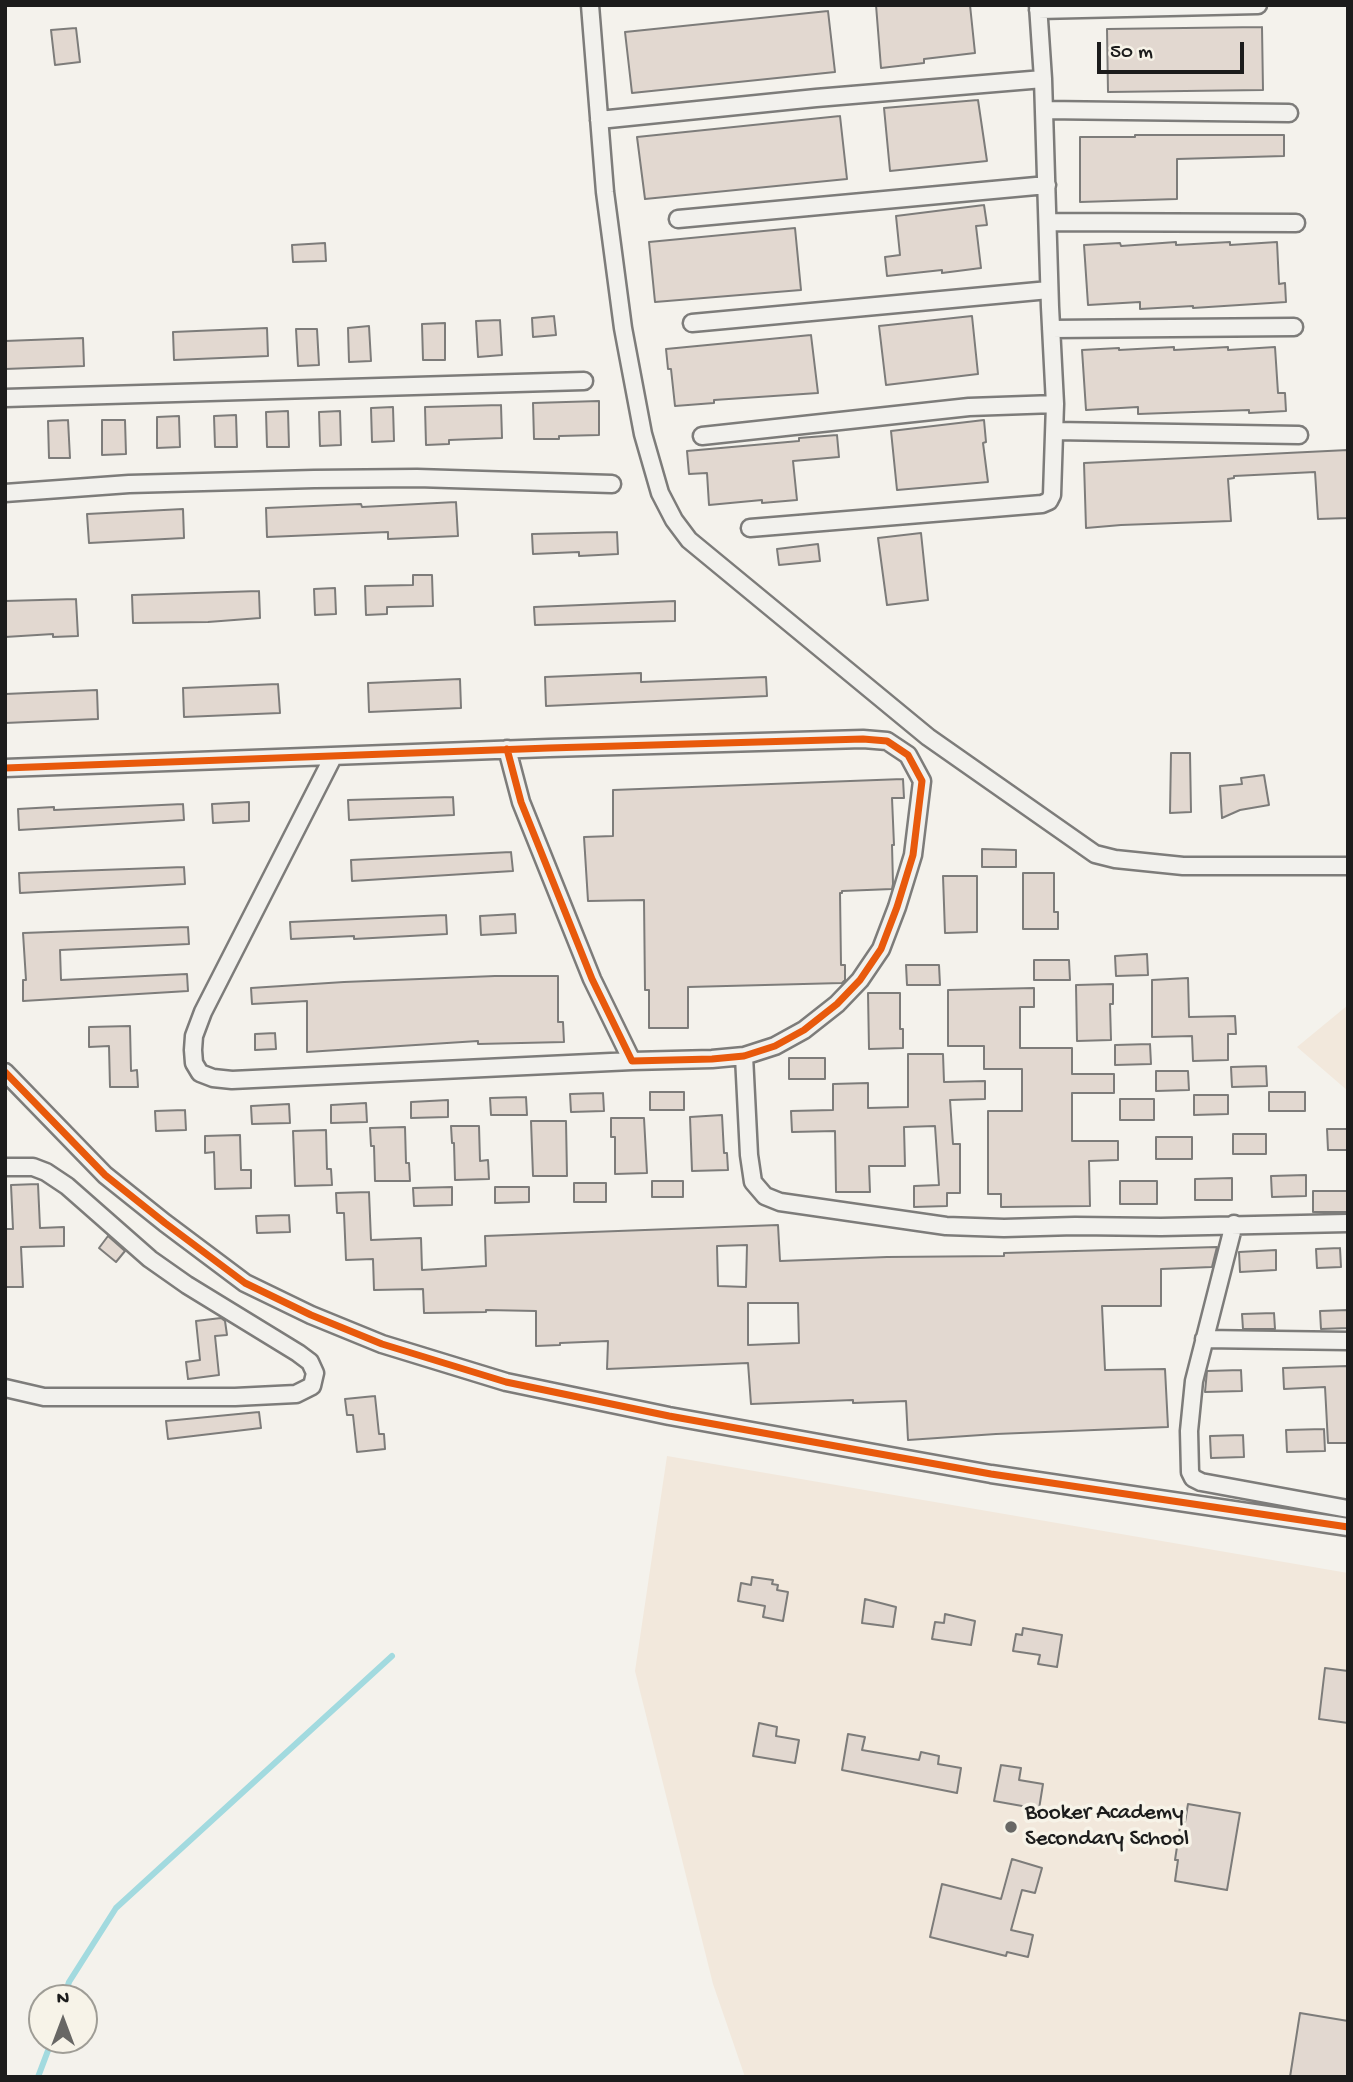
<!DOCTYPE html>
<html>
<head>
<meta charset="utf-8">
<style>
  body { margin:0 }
  #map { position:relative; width:1353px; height:2082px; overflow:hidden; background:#f4f2ec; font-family:"Gochi Hand",sans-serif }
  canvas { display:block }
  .frame { position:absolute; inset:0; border:7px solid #1c1c1c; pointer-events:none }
  .north { position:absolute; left:28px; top:1984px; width:70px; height:70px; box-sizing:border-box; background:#f7f3e8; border:2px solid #9f9d96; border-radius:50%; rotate:0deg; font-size:19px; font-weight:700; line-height:28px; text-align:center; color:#1c1c1c }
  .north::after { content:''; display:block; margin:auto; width:24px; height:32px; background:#686765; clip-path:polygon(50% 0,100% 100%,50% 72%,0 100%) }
  .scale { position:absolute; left:1097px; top:42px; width:147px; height:32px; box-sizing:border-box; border:4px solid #1c1c1c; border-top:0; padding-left:9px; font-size:21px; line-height:24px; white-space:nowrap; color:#1c1c1c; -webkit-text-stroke:5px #f7f3e8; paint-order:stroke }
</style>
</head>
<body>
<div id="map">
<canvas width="1353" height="2082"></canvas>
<div class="frame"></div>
<div class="north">N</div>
<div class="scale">50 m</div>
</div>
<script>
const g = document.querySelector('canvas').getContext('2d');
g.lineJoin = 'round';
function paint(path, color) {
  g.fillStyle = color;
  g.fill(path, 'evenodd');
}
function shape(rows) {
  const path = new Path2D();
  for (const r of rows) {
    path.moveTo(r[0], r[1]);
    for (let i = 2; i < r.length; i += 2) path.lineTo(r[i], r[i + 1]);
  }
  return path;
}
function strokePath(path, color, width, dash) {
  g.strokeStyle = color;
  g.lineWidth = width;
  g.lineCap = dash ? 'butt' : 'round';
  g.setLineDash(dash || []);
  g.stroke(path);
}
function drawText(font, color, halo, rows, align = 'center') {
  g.font = font + ' "Gochi Hand",sans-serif';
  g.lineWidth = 7;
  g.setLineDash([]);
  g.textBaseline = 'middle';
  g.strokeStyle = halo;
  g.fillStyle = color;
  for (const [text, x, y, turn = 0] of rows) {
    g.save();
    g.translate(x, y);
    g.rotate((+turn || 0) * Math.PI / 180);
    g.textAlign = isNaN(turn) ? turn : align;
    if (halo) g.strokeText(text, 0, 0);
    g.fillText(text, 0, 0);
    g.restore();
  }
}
const built = shape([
  [1348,1005,1348,1091,1297,1047],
  [667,1456,1348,1573,1348,2077,745,2077,713,1984,635,1671]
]);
const stream = shape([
  [64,1998,69,1982,116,1908,392,1656],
  [38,2077,52,2040]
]);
const building = shape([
  [876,5,970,5,975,53,924,59,924,63,881,68,876,5],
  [828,11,835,72,632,93,625,32,828,11],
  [1262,27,1263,90,1108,92,1107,29,1262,27],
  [76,28,80,62,55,65,51,30,76,28],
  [978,100,987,161,890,171,884,108,978,100],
  [840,116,847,179,645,199,637,137,840,116],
  [1135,135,1284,135,1284,156,1177,159,1177,199,1080,202,1080,137,1135,137,1135,135],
  [984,205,987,225,976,226,981,268,942,273,942,270,887,276,885,257,900,255,896,216,984,205],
  [795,228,801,290,655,302,649,242,795,228],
  [1176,242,1176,245,1230,242,1230,245,1277,242,1279,284,1285,283,1286,302,1193,308,1193,306,1140,309,1140,302,1088,305,1084,245,1120,243,1121,246,1176,242],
  [325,243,326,261,293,262,292,245,325,243],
  [554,316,556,335,533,337,532,318,554,316],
  [972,316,978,374,886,385,879,326,972,316],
  [500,320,502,355,478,357,476,321,500,320],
  [445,323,445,360,423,360,422,324,445,323],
  [369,326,371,361,349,362,348,328,369,326],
  [267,328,268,356,174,360,173,332,267,328],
  [296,329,317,329,319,365,298,366,296,329],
  [811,335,818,393,714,400,714,403,675,406,671,369,668,369,666,349,811,335],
  [83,338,84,366,5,369,5,341,83,338],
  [1174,347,1174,350,1228,347,1228,350,1275,347,1278,393,1285,393,1286,411,1249,413,1249,410,1138,414,1138,407,1086,410,1082,350,1119,348,1119,350,1174,347],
  [599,401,599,435,559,436,559,439,534,439,533,403,599,401],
  [501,405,502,438,449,440,449,444,426,445,425,407,501,405],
  [393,407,394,441,372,442,371,408,393,407],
  [288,411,289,447,267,447,266,412,288,411],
  [340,411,341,445,320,446,319,412,340,411],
  [236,415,237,447,215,447,214,416,236,415],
  [179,416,180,447,157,448,157,417,179,416],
  [68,420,70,458,49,458,48,421,68,420],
  [102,420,125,420,126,454,102,455,102,420],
  [984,420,986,442,983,443,988,482,897,490,891,431,984,420],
  [837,435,839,457,793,461,797,500,762,503,762,500,709,505,707,473,689,474,687,451,799,441,799,438,837,435],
  [1348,450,1348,518,1318,519,1315,472,1234,476,1234,478,1228,479,1231,521,1121,525,1086,528,1084,463,1348,450],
  [456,502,458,536,388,539,388,532,267,537,266,508,361,504,362,507,456,502],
  [183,509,184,538,89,543,87,514,183,509],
  [617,532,618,554,579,556,579,552,533,554,532,534,617,532],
  [921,533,928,600,887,605,878,538,921,533],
  [818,544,820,561,779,565,777,549,818,544],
  [413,575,432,575,433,606,387,607,387,614,366,615,365,586,413,585,413,575],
  [335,588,336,614,315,615,314,589,335,588],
  [259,591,260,618,208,622,133,623,132,595,259,591],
  [76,599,78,636,53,637,53,634,5,637,5,601,76,599],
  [675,601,675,621,535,625,534,607,675,601],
  [641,673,641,682,766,677,767,696,546,706,545,677,641,673],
  [460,679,461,708,369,712,368,683,460,679],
  [278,684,280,713,184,717,183,688,278,684],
  [97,690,98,719,5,723,5,694,97,690],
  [1171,753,1190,753,1191,812,1170,813,1171,753],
  [1264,775,1269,805,1240,810,1222,818,1220,786,1242,784,1241,778,1264,775],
  [903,779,904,798,892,798,894,845,892,845,893,884,892,889,842,891,842,893,840,893,841,965,845,965,845,980,842,983,688,987,688,1028,649,1028,649,990,645,990,644,900,588,901,584,837,613,836,613,790,903,779],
  [453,797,454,815,349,820,348,800,453,797],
  [249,802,249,821,213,823,212,804,249,802],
  [183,804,184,820,19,830,18,809,54,807,54,810,183,804],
  [982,849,1016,850,1016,867,982,867,982,849],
  [511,852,513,871,352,881,351,860,511,852],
  [184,867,185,884,20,893,19,873,184,867],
  [1023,873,1054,873,1054,912,1058,912,1058,929,1023,929,1023,873],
  [943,876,977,876,977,932,945,933,943,876],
  [515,914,516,933,481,935,480,916,515,914],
  [446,915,447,934,354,939,354,936,291,939,290,922,446,915],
  [188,927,189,944,60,950,61,980,187,974,188,991,23,1001,23,980,26,980,23,933,188,927],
  [1147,954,1148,975,1116,976,1115,956,1147,954],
  [1034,960,1069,960,1070,980,1034,980,1034,960],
  [906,965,939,965,940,985,907,985,906,965],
  [495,976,558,976,558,1022,563,1022,564,1042,478,1044,478,1041,307,1052,307,1001,252,1004,251,988,344,982,495,976],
  [1188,978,1189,1017,1235,1016,1236,1034,1228,1034,1228,1060,1193,1061,1192,1036,1152,1037,1152,980,1188,978],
  [1113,984,1113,1004,1110,1004,1111,1040,1077,1041,1076,985,1113,984],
  [1034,988,1034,1007,1020,1007,1020,1048,1072,1048,1072,1074,1114,1074,1114,1093,1072,1093,1072,1141,1118,1141,1118,1160,1089,1161,1090,1206,1001,1207,1001,1194,988,1194,988,1111,1022,1111,1022,1069,984,1069,984,1046,948,1046,948,990,1034,988],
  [868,993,900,993,900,1029,903,1029,903,1048,869,1049,868,993],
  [130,1026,131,1071,137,1070,138,1087,110,1087,109,1046,89,1047,89,1027,130,1026],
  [275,1033,276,1049,255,1050,255,1034,275,1033],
  [1150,1044,1151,1064,1115,1065,1115,1045,1150,1044],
  [908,1054,943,1054,944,1082,985,1081,985,1099,950,1100,953,1144,960,1144,960,1193,947,1193,947,1206,914,1207,914,1186,939,1185,935,1126,904,1127,905,1166,869,1166,870,1192,836,1192,835,1131,792,1132,791,1111,833,1110,833,1084,868,1083,868,1108,908,1107,908,1054],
  [789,1058,825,1058,825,1079,789,1079,789,1058],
  [1266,1066,1267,1086,1232,1087,1231,1067,1266,1066],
  [1156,1071,1188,1071,1189,1090,1156,1091,1156,1071],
  [650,1092,684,1092,684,1110,650,1110,650,1092],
  [1269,1092,1305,1092,1305,1111,1269,1111,1269,1092],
  [603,1093,604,1111,571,1112,570,1094,603,1093],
  [1194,1095,1228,1095,1228,1114,1194,1115,1194,1095],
  [526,1097,527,1115,491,1115,490,1098,526,1097],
  [1120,1099,1154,1099,1154,1120,1120,1120,1120,1099],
  [448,1100,448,1117,411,1118,411,1102,448,1100],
  [366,1103,367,1122,331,1123,331,1105,366,1103],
  [289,1104,290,1123,252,1124,251,1106,289,1104],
  [185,1110,186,1130,156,1131,155,1111,185,1110],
  [722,1115,724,1153,727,1153,728,1170,692,1171,690,1117,722,1115],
  [611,1118,644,1118,647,1173,615,1174,615,1137,611,1137,611,1118],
  [531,1121,566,1121,567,1176,533,1176,531,1121],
  [451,1126,479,1126,480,1161,488,1160,489,1179,455,1180,454,1143,452,1143,451,1126],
  [405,1127,406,1163,409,1163,410,1181,375,1181,374,1146,371,1146,370,1128,405,1127],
  [1327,1129,1348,1129,1348,1150,1328,1150,1327,1129],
  [326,1130,327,1169,331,1169,332,1185,295,1186,293,1131,326,1130],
  [1233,1134,1266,1134,1266,1154,1233,1154,1233,1134],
  [240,1135,241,1170,251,1170,251,1188,215,1189,214,1152,205,1153,205,1136,240,1135],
  [1156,1137,1192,1137,1192,1159,1156,1159,1156,1137],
  [1306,1175,1306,1196,1272,1197,1271,1176,1306,1175],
  [1232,1178,1232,1200,1195,1200,1195,1179,1232,1178],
  [652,1181,683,1181,683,1197,652,1197,652,1181],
  [1120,1181,1157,1181,1157,1204,1120,1204,1120,1181],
  [574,1183,606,1183,606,1202,574,1202,574,1183],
  [38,1184,40,1228,64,1227,64,1246,21,1247,23,1287,5,1287,5,1229,13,1229,11,1185,38,1184],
  [452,1187,452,1205,414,1206,413,1188,452,1187],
  [495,1187,529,1187,529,1202,495,1203,495,1187],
  [1313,1191,1348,1191,1348,1212,1313,1212,1313,1191],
  [369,1192,371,1240,421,1238,422,1270,486,1266,485,1236,778,1225,780,1261,887,1257,1004,1256,1004,1253,1217,1247,1212,1267,1161,1269,1161,1306,1102,1306,1105,1370,1165,1369,1168,1427,996,1434,908,1440,906,1401,853,1403,853,1400,751,1404,748,1363,607,1369,608,1341,560,1343,560,1345,536,1346,536,1311,486,1310,486,1312,424,1313,423,1289,374,1290,373,1259,346,1260,344,1213,337,1213,336,1193,369,1192],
  [747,1245,746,1287,718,1286,717,1246,747,1245],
  [748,1303,798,1303,799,1343,748,1345,748,1303],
  [289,1215,290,1232,257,1233,256,1216,289,1215],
  [108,1236,125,1251,116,1262,99,1248,108,1236],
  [1340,1248,1341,1267,1317,1268,1316,1249,1340,1248],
  [1276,1250,1276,1270,1240,1272,1239,1252,1276,1250],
  [1348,1310,1348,1328,1321,1329,1320,1311,1348,1310],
  [1274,1313,1275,1329,1243,1329,1242,1314,1274,1313],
  [221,1318,225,1321,227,1335,215,1336,219,1375,188,1379,186,1362,200,1360,196,1321,221,1318],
  [1348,1366,1348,1443,1328,1443,1325,1387,1284,1389,1283,1368,1348,1366],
  [1241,1370,1242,1391,1205,1392,1207,1371,1241,1370],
  [375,1396,379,1434,384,1434,385,1449,357,1452,353,1415,347,1415,345,1399,375,1396],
  [259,1412,261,1428,168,1439,166,1421,259,1412],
  [1324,1429,1325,1451,1287,1452,1286,1430,1324,1429],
  [1243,1435,1244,1457,1211,1458,1210,1436,1243,1435],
  [752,1577,773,1580,772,1584,778,1585,777,1590,788,1592,783,1621,763,1617,765,1606,738,1601,741,1583,751,1585,752,1577],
  [865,1599,896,1607,893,1627,862,1623,865,1599],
  [945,1614,975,1621,971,1645,932,1639,935,1622,944,1623,945,1614],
  [1023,1628,1062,1635,1057,1667,1038,1664,1040,1655,1013,1651,1016,1634,1022,1635,1023,1628],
  [1325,1668,1348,1671,1348,1723,1319,1719,1325,1668],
  [759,1723,777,1727,776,1736,799,1740,795,1763,753,1756,759,1723],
  [848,1734,865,1737,862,1750,919,1760,921,1752,939,1756,938,1764,961,1768,957,1793,842,1770,848,1734],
  [1001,1765,1021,1768,1019,1780,1043,1784,1039,1809,994,1801,1001,1765],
  [1188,1804,1240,1813,1227,1890,1175,1881,1178,1860,1175,1860,1180,1827,1184,1828,1188,1804],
  [1012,1859,1042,1868,1035,1893,1022,1890,1011,1930,1033,1935,1028,1957,1007,1952,1006,1956,930,1937,942,1884,1001,1899,1012,1859],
  [1300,2013,1348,2021,1348,2077,1290,2077,1300,2013]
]);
const street = shape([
  [590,5,605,192,623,328,643,434,660,493,674,520,689,540,928,737,1095,854,1115,859,1183,866,1348,866],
  [1038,10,1258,5],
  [1044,110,1289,113],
  [599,120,816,98,1043,79],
  [678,219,1047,185],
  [1048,222,1296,223],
  [692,323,1049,290],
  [1051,329,1294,327],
  [5,398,584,381],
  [1055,431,1299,435],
  [702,436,969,407,1055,404],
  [5,493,129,484,314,479,417,478,612,484],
  [750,528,1042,504,1049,501,1052,495,1055,404,1050,307,1043,79,1038,5],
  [333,757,203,1012,194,1036,193,1050,194,1063,200,1073,213,1078,232,1080,632,1061],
  [5,768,549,748,863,739,887,741,908,755,922,781,913,855,897,907,881,949,860,980,837,1004,804,1030,775,1046,744,1056,712,1059,632,1061,592,979,521,802,507,749],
  [744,1056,749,1155,753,1182,765,1196,780,1202,946,1226,1004,1228,1075,1226,1161,1227,1348,1223],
  [5,1072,105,1175,165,1223,245,1283,311,1315,382,1344,506,1382,669,1416,991,1474,1348,1527],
  [5,1167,33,1167,46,1172,67,1186,150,1259,187,1285,298,1353,310,1362,315,1373,312,1386,296,1394,235,1397,44,1397,5,1388],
  [1234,1224,1194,1381,1189,1431,1190,1472,1193,1478,1201,1482,1348,1509],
  [1204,1339,1348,1341]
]);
const cycleway = shape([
  [5,768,549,748,863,739,887,741,908,755,922,781,913,855,897,907,881,949,860,980,837,1004,804,1030,775,1046,744,1056,712,1059,632,1061,592,979,521,802,507,749],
  [5,1072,105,1175,165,1223,245,1283,311,1315,382,1344,506,1382,669,1416,991,1474,1348,1527]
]);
const markers = [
  [1011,1827,7,"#686765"]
];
const poiNames = [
  ["Booker Academy",1025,1814],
  ["Secondary School",1025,1840]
];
paint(built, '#f2e8dc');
strokePath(stream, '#a2dadf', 6);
paint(building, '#e2d8d0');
strokePath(building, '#7d7c7a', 2);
strokePath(street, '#7d7c7a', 21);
strokePath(street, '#f2f1ed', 16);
strokePath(cycleway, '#e8590c', 7);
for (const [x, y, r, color] of markers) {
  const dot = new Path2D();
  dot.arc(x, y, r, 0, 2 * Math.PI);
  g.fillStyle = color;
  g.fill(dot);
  strokePath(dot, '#f7f3e8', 2.5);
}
drawText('23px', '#1c1c1c', '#f7f3e8', poiNames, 'left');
</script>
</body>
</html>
